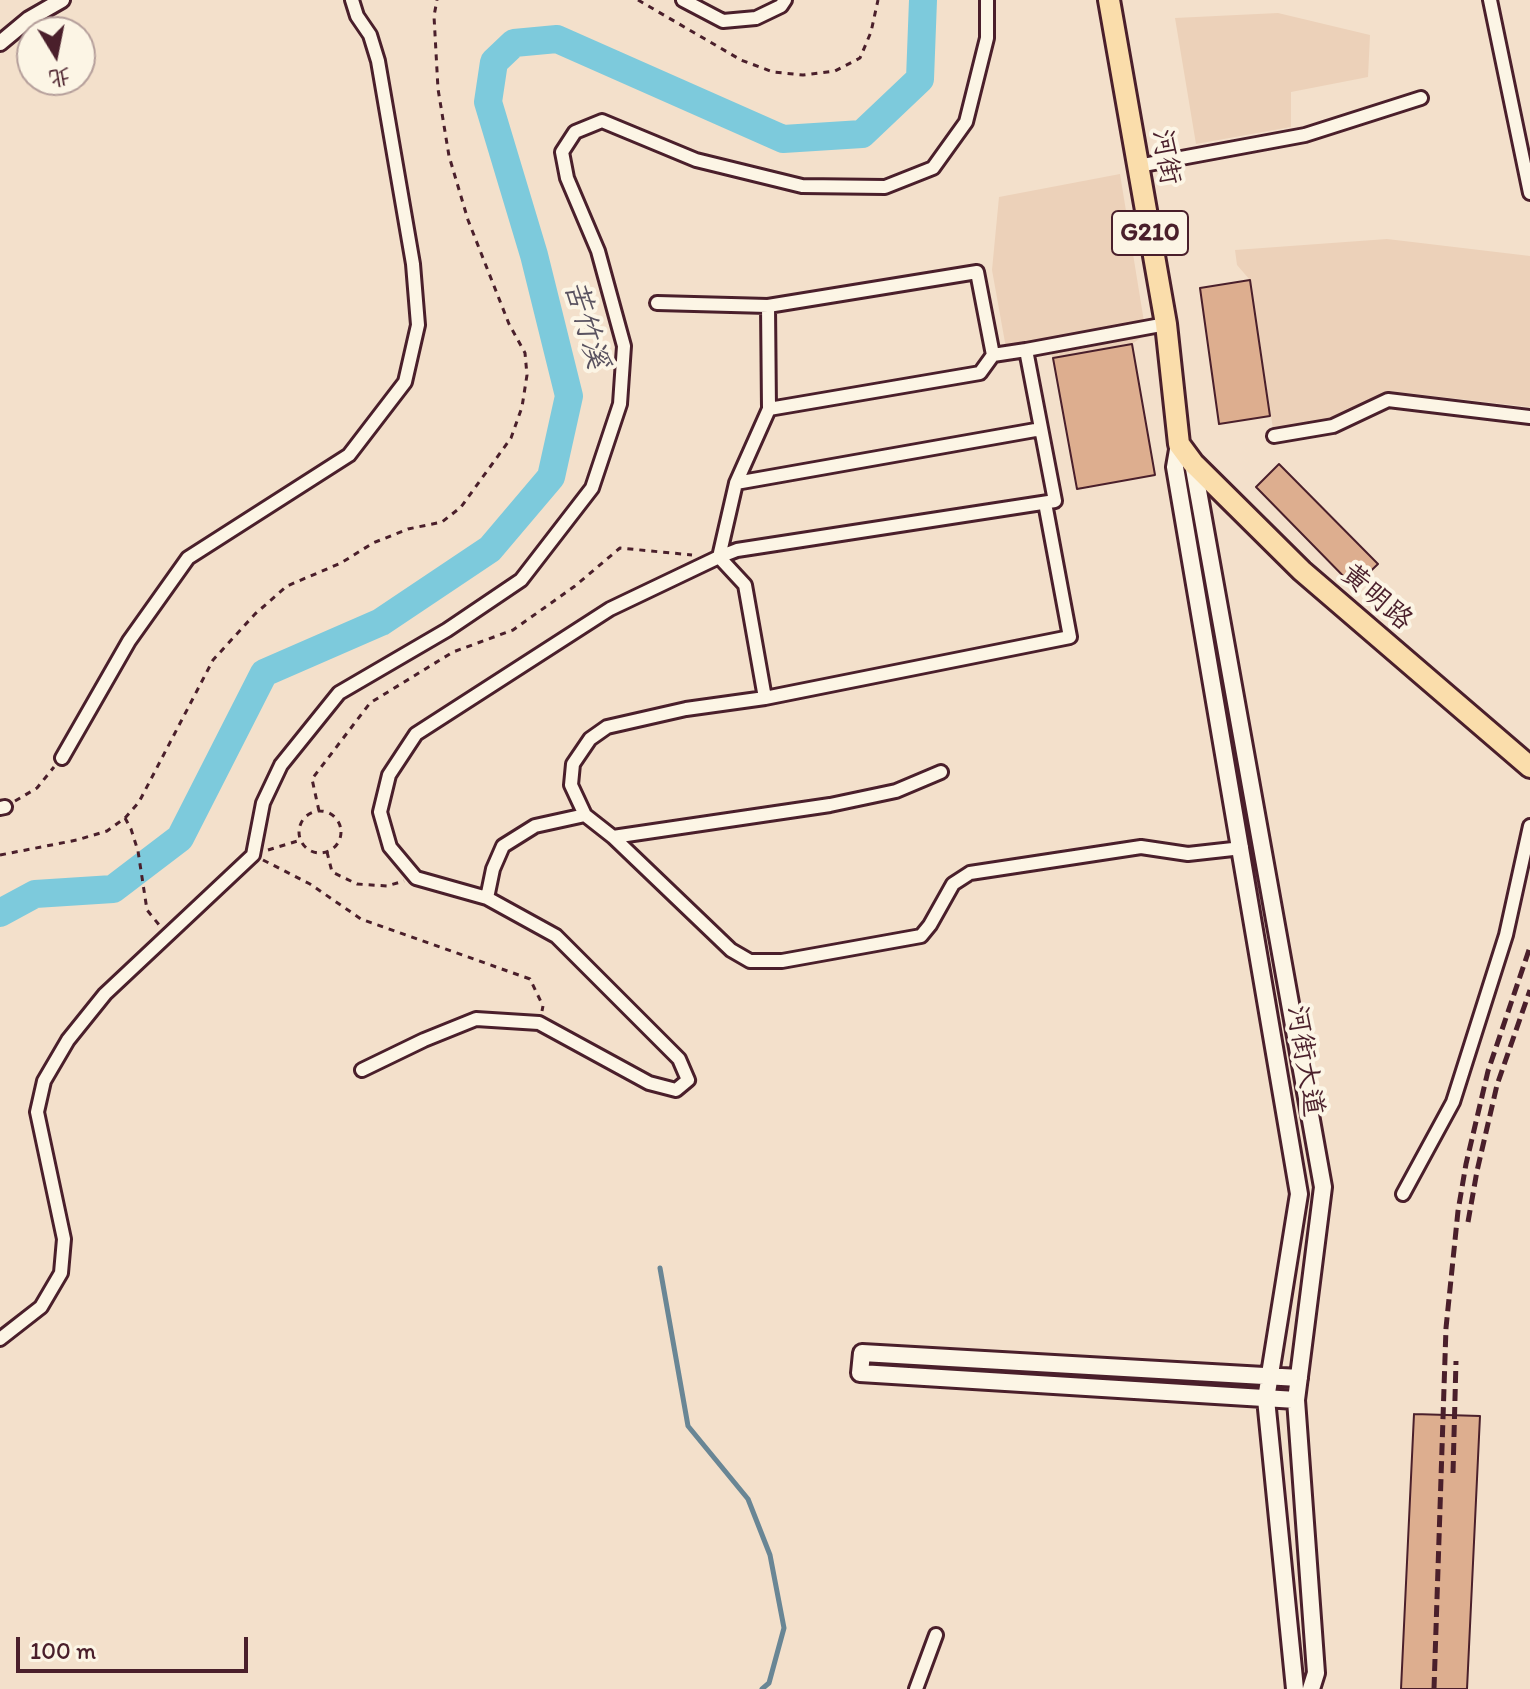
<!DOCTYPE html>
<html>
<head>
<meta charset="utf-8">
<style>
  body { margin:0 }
  #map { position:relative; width:1530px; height:1689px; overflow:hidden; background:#f3e0cb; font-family:Itim,"LXGW WenKai TC",sans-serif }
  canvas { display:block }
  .north { position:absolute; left:16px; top:16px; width:80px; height:80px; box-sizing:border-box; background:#fcf5e5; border:2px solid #b59f9b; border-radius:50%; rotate:170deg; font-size:22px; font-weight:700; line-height:32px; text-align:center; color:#4a1f2b }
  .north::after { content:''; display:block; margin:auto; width:28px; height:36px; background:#4a1f2b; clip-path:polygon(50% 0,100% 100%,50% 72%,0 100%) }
  .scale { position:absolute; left:16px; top:1637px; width:232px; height:36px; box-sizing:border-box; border:4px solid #4a1f2b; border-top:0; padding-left:10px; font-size:24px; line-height:28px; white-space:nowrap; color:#4a1f2b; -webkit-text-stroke:6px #fcf5e5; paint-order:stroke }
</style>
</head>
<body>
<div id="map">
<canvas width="1530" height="1689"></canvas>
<div class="north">北</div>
<div class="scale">100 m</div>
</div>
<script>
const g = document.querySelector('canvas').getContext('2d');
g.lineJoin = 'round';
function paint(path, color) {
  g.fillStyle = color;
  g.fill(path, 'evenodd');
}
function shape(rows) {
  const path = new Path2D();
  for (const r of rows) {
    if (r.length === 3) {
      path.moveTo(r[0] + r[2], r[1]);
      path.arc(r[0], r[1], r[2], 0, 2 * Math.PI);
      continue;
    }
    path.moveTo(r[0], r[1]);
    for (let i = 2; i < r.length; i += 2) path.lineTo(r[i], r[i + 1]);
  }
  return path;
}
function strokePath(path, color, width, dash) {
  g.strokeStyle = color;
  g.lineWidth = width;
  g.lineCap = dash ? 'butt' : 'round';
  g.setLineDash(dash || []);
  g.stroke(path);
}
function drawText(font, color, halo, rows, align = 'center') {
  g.font = font + ' Itim,"LXGW WenKai TC",sans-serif';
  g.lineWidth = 8;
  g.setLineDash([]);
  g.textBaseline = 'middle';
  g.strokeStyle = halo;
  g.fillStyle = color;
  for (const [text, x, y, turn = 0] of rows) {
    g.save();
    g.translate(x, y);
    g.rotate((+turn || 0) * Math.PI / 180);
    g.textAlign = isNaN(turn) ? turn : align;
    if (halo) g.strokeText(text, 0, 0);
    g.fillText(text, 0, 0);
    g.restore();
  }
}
const built = shape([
  [1278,13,1370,35,1368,77,1291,92,1291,127,1196,144,1175,18],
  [1120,174,1146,334,1132,344,1155,475,1077,489,1049,341,1006,348,992,270,999,197],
  [1387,239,1530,256,1530,407,1389,391,1331,422,1273,429,1250,280,1237,265,1235,250]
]);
const stream = shape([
  [660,1268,688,1426,748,1499,770,1555,784,1628,769,1683,762,1689]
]);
const river = shape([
  [0,913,35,894,113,889,180,838,264,673,381,622,490,549,551,477,569,396,534,255,488,102,494,62,514,43,557,39,783,139,862,134,920,79,923,0]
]);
const building = shape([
  [1250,280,1270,416,1219,424,1200,288,1250,280],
  [1132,344,1155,475,1077,489,1053,358,1132,344],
  [1279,464,1378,564,1354,587,1256,487,1279,464],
  [1414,1414,1480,1416,1467,1689,1401,1689,1414,1414]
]);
const path = shape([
  [638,0,741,60,773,72,803,75,835,71,860,58,871,32,878,0],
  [15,801,37,788,54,767],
  [319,811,312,779,370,703,453,652,513,630,575,586,620,548,692,555],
  [320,832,21],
  [125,818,131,829,138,851,147,910,160,926],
  [268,850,301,840],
  [327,852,332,872,357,884,387,886,404,881],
  [0,855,77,840,107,831,125,818,139,802,213,660,255,614,287,586,341,563,373,543,408,529,442,522,461,507,511,438,522,407,527,375,525,353,509,324,468,220,449,156,438,89,434,16,437,0],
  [263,860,310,884,361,919,530,979,543,1006,542,1011]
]);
const minor = shape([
  [683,0,723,21,756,18,781,6,785,0],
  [1490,0,1530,193],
  [1138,166,1305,135,1421,98],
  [657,303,768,306,977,272,993,355],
  [769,409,980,373,993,355,1026,350],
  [1274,436,1333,426,1388,400,1530,417],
  [736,483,1041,429],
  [1045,503,1070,637,765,698,686,709,607,727,590,739,573,764,571,785,585,815,613,837,731,950,750,961,782,961,921,936,930,925,953,884,970,873,1141,847,1188,854,1242,848],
  [765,698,745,585,719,557,736,483,769,409,768,306],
  [62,758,129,641,188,558,349,455,405,382,418,325,413,264,378,61,370,35,357,16,352,0],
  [0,808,5,807],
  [613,837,830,805,896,791,941,772],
  [487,898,493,869,503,846,535,826,585,815],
  [362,1070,424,1040,476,1019,539,1023,649,1083,676,1090,688,1080,679,1059,556,936,487,898,416,878,390,847,380,812,389,775,416,734,610,609,719,557,737,550,1055,501,1026,350,1166,324],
  [1403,1194,1453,1102,1506,935,1530,826],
  [0,1339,41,1307,61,1273,64,1239,37,1112,44,1081,68,1040,105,994,253,855,263,803,281,765,339,693,447,630,521,580,592,488,620,404,624,346,598,251,567,178,562,152,575,132,602,121,696,160,802,186,885,187,933,168,966,122,987,38,987,0],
  [916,1689,936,1635]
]);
const tertiary = shape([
  [0,43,29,19,62,0]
]);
const secondary = shape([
  [1179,444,1175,467,1299,1194,1266,1399,1295,1689],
  [1193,463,1323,1187,1296,1400,1316,1673,1311,1689],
  [1296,1400,860,1373,862,1353,1299,1378]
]);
const trunk = shape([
  [1109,0,1166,324,1179,444,1193,463,1302,571,1530,767]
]);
const rail = shape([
  [1468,1222,1477,1171,1497,1085,1530,990],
  [1453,1473,1456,1361],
  [1434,1689,1446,1328,1458,1211,1466,1164,1488,1071,1530,947]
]);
const shields = [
  [1150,233,76]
];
const shieldNames = [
  ["G210",1150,233]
];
const streetNames = [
  ["河街",1165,157,80],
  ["黄明路",1376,598,41],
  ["河街大道",1304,1061,81]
];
const waterNames = [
  ["苦竹溪",585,325,74]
];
paint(built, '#ecd1b9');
strokePath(stream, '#698695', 5);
strokePath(river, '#7dcadc', 28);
paint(building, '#ddae8f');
strokePath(building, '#4a1f2b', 2);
strokePath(minor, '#4a1f2b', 18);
strokePath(tertiary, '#4a1f2b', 20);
strokePath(secondary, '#4a1f2b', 22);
strokePath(trunk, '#4a1f2b', 26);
strokePath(path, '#4a1f2b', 3, [6, 6]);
strokePath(minor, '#fcf5e5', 12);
strokePath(tertiary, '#fcf5e5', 14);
strokePath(secondary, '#fcf5e5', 16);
strokePath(trunk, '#faddab', 20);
strokePath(rail, '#4a1f2b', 5, [12, 6]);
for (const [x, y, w] of shields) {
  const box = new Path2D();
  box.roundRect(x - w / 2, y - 22, w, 44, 6);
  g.fillStyle = '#fcf5e5';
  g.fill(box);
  strokePath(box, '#4a1f2b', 2);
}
drawText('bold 26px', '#4a1f2b', null, shieldNames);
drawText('28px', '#4a1f2b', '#fcf5e5', streetNames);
drawText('italic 30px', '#595260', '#fcf5e5', waterNames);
</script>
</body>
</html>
